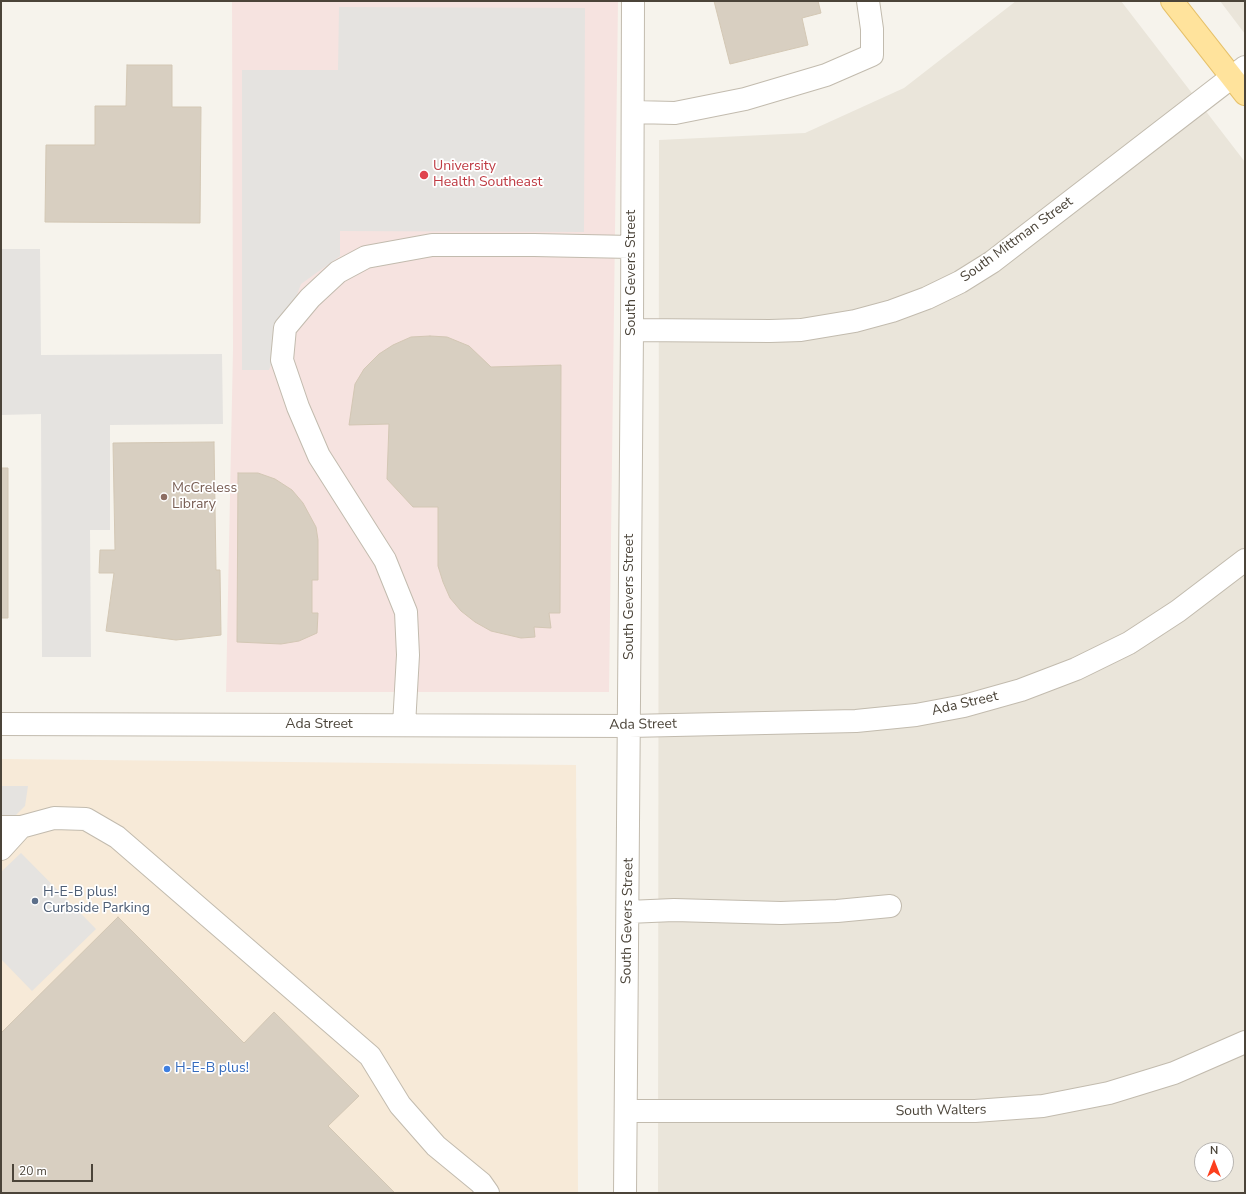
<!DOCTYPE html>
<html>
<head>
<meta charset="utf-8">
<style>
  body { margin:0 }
  #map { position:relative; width:1246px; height:1194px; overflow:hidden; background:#f6f3ec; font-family:"Nunito Sans",sans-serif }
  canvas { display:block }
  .frame { position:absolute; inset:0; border:2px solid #4b4439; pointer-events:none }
  .north { position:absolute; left:1194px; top:1142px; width:40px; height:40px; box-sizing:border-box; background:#fff; border:1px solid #b7b4b0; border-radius:50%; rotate:0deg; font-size:11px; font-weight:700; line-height:16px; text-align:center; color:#4b4439 }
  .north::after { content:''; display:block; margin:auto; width:14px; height:18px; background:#fc3f1d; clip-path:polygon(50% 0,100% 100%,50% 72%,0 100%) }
  .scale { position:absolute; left:12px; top:1164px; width:81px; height:18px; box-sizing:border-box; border:2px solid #4b4439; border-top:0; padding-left:5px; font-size:12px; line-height:14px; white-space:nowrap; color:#4b4439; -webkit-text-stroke:3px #fff; paint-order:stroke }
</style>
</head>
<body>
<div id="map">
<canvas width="1246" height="1194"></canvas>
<div class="frame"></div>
<div class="north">N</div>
<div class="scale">20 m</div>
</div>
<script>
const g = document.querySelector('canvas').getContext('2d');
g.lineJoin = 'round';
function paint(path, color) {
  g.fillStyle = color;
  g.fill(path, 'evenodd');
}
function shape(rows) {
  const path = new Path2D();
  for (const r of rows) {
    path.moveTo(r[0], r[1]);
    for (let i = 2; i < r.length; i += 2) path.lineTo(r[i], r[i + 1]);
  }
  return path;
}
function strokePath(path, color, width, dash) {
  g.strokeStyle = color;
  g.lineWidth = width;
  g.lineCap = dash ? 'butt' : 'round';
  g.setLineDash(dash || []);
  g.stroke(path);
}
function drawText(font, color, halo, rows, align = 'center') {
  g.font = font + ' "Nunito Sans",sans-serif';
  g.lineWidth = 3.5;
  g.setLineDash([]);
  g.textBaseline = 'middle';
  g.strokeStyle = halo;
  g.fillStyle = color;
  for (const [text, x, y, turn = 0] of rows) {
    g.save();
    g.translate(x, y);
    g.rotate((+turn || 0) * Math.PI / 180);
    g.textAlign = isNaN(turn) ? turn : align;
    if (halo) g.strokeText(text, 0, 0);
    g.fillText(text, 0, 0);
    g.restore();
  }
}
const residential = shape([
  [1016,1,1121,1,1245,162,1245,1193,658,1193,659,140,805,133,904,88],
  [1202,1150,1226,1150,1226,1174,1202,1174],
  [1220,1,1245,1,1245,34]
]);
const commercial = shape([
  [1,759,576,765,578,1193,1,1193]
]);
const medical = shape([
  [232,1,618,1,609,692,226,692,233,349]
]);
const parking = shape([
  [339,7,585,8,584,232,340,231,340,256,301,284,269,370,242,370,242,70,338,70],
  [1,249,40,249,41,355,222,354,223,424,110,425,110,530,90,530,91,657,42,657,41,414,1,415],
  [1,786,28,786,25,806,1,830],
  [21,853,96,929,32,991,1,959,1,872]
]);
const building = shape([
  [714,1,818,1,821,13,802,18,808,45,730,64,714,1],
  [127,65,172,65,172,107,201,107,200,223,45,222,46,145,95,145,95,106,126,106,127,65],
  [430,336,447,337,469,346,491,367,561,365,560,613,549,613,551,628,534,627,535,637,521,638,491,631,475,622,461,611,450,598,443,582,438,566,438,507,413,507,387,479,389,424,349,425,355,384,364,369,379,354,393,345,411,337,430,336],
  [214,442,216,570,220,570,221,635,176,640,106,631,114,573,99,573,100,550,115,550,113,443,214,442],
  [1,468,8,468,8,618,1,618,1,468],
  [238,473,258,473,275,479,292,490,303,503,316,527,318,540,318,580,312,580,312,613,318,613,317,633,299,641,281,644,237,642,238,473],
  [118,917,244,1043,274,1012,359,1096,328,1126,395,1193,1,1193,1,1033,118,917]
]);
const minor = shape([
  [633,112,675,113,745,99,826,75,872,55,872,29,868,1],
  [632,330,770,331,801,330,855,321,892,311,927,298,960,282,992,262,1245,67],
  [1,724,629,726,856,721,916,715,964,706,1021,690,1076,669,1129,643,1178,611,1245,560],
  [404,725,408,655,406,612,385,560,319,456,298,407,282,360,285,328,310,298,338,272,366,257,432,245,534,245,632,247],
  [1,827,21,827,54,818,86,819,117,837,370,1056,400,1105,436,1146,481,1183,488,1193],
  [1,849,21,827],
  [628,912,674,910,781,913,837,911,890,906],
  [626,1111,975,1111,1043,1106,1109,1093,1174,1073,1245,1042],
  [625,1193,632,330,633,1]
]);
const major = shape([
  [1172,1,1245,94]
]);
const markers = [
  [424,175,5,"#e0444e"],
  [164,497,4,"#8d6e63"],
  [35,901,4,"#5c6f8a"],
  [167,1069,4,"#3f7fe0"]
];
const healthNames = [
  ["University",433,167],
  ["Health Southeast",433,183]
];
const streetNames = [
  ["South Mittman Street",1017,240,-36],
  ["South Gevers Street",632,273,-90],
  ["South Gevers Street",630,597,-90],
  ["Ada Street",965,704,-13],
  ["Ada Street",319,725],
  ["Ada Street",643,725,-1],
  ["South Gevers Street",628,921,-89],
  ["South Walters",941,1111,-1]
];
const educationNames = [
  ["McCreless",172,489],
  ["Library",172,505]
];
const serviceNames = [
  ["H-E-B plus!",43,893],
  ["Curbside Parking",43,909]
];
const shopNames = [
  ["H-E-B plus!",175,1069]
];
paint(residential, '#eae5da');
paint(commercial, '#f7ead8');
paint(medical, '#f6e3e0');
paint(parking, '#e5e3e0');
paint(building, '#d8cfc1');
strokePath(building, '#d3c7b4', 1);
strokePath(minor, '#c2bbae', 24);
strokePath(major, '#e6c16a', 24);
strokePath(minor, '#fff', 22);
strokePath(major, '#ffe39c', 22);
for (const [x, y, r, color] of markers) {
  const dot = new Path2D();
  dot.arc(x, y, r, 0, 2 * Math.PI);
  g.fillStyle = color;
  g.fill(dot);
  strokePath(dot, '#fff', 1.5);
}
drawText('14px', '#be3a42', '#fff', healthNames, 'left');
drawText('14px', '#4b4439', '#fff', streetNames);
drawText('14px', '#785e54', '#fff', educationNames, 'left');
drawText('14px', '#4e5e75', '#fff', serviceNames, 'left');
drawText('14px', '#366cbe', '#fff', shopNames, 'left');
</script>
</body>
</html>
